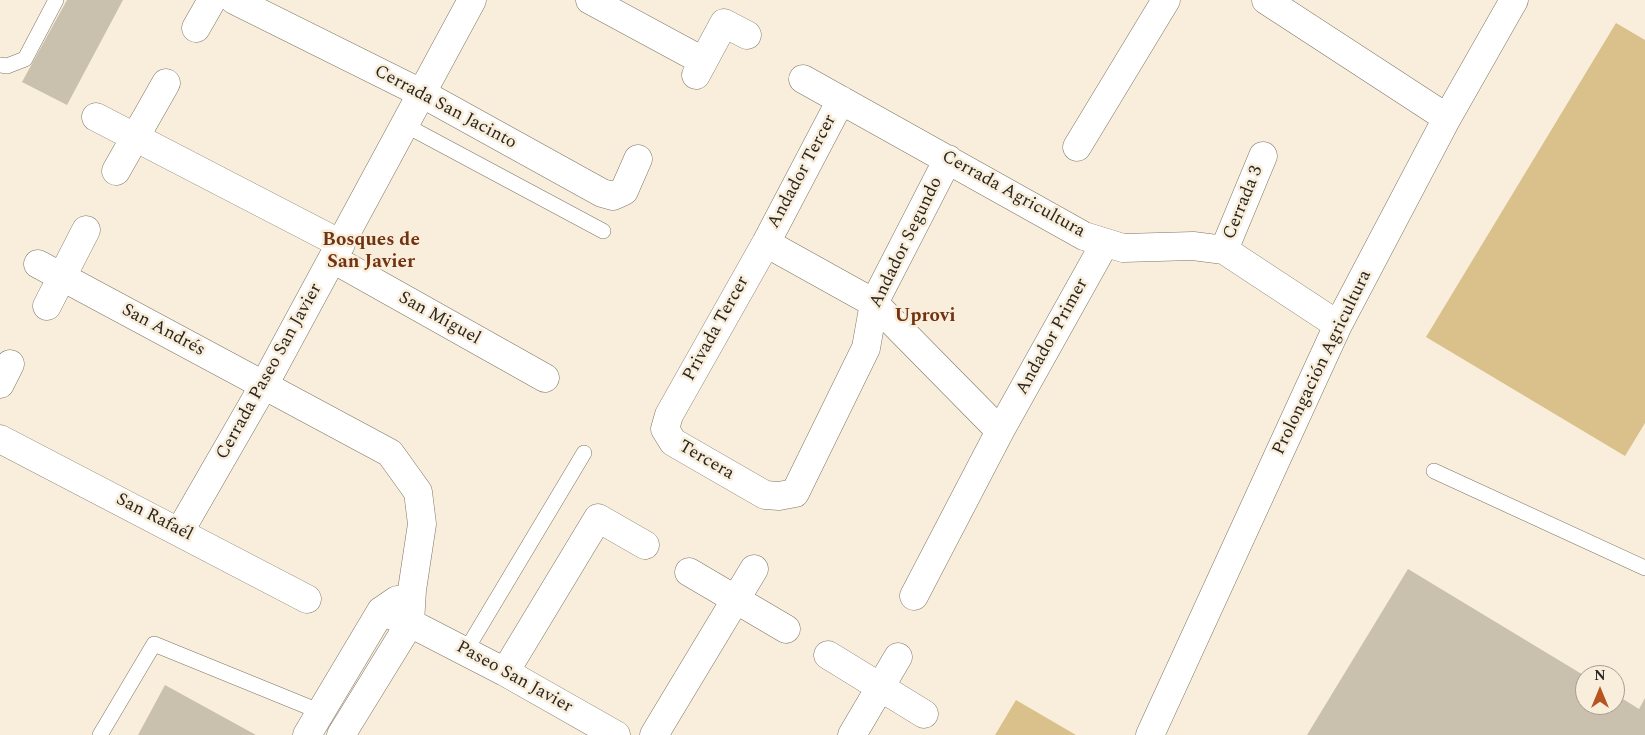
<!DOCTYPE html>
<html>
<head>
<meta charset="utf-8">
<style>
  body { margin:0 }
  #map { position:relative; width:1645px; height:735px; overflow:hidden; background:#f8eedb; font-family:Spectral,serif }
  canvas { display:block }
  .north { position:absolute; left:1575px; top:665px; width:50px; height:50px; box-sizing:border-box; background:#f8eedb; border:1px solid #a69e90; border-radius:50%; rotate:0deg; font-size:14px; font-weight:700; line-height:20px; text-align:center; color:#2a261f }
  .north::after { content:''; display:block; margin:auto; width:18px; height:22px; background:#b8541e; clip-path:polygon(50% 0,100% 100%,50% 72%,0 100%) }
</style>
</head>
<body>
<div id="map">
<canvas width="1645" height="735"></canvas>
<div class="north">N</div>
</div>
<script>
const g = document.querySelector('canvas').getContext('2d');
g.lineJoin = 'round';
function paint(path, color) {
  g.fillStyle = color;
  g.fill(path, 'evenodd');
}
function shape(rows) {
  const path = new Path2D();
  for (const r of rows) {
    path.moveTo(r[0], r[1]);
    for (let i = 2; i < r.length; i += 2) path.lineTo(r[i], r[i + 1]);
  }
  return path;
}
function strokePath(path, color, width, dash) {
  g.strokeStyle = color;
  g.lineWidth = width;
  g.lineCap = dash ? 'butt' : 'round';
  g.setLineDash(dash || []);
  g.stroke(path);
}
function drawText(font, color, halo, rows, align = 'center') {
  g.font = font + ' Spectral,serif';
  g.lineWidth = 5;
  g.setLineDash([]);
  g.textBaseline = 'middle';
  g.strokeStyle = halo;
  g.fillStyle = color;
  for (const [text, x, y, turn = 0] of rows) {
    g.save();
    g.translate(x, y);
    g.rotate((+turn || 0) * Math.PI / 180);
    g.textAlign = isNaN(turn) ? turn : align;
    if (halo) g.strokeText(text, 0, 0);
    g.fillText(text, 0, 0);
    g.restore();
  }
}
const green = shape([
  [1616,23,1645,40,1645,423,1625,456,1426,337],
  [1016,700,1076,735,995,735]
]);
const building = shape([
  [67,0,123,0,67,105,22,82],
  [1408,569,1585,676,1585,705,1615,705,1615,694,1639,709,1645,698,1645,735,1307,735],
  [165,685,256,735,138,735]
]);
const lane = shape([
  [0,65,7,66,25,59,56,0],
  [405,125,603,231],
  [1434,471,1645,568],
  [465,652,584,453],
  [100,735,154,644,321,712]
]);
const street = shape([
  [234,0,423,94,602,193,613,196,624,191,638,159],
  [590,0,703,61],
  [1266,0,1447,118],
  [196,28,212,0],
  [696,75,724,23,747,35],
  [803,79,1084,236,1123,248,1193,246,1224,250,1338,325],
  [841,100,766,243,669,415,665,429,673,442,765,495,779,496,795,493,866,348,874,303,948,159],
  [96,117,341,244],
  [1077,147,1166,0],
  [116,171,166,83],
  [766,243,874,303,1000,431],
  [1224,250,1263,156],
  [333,259,545,378],
  [38,264,390,453,418,492,422,524,412,590,410,623,341,735],
  [47,306,86,230],
  [0,384,10,364],
  [0,439,307,599],
  [180,531,264,385,472,0],
  [689,572,786,629],
  [914,596,1000,431,1105,243],
  [381,611,410,623,505,672,616,735],
  [828,655,924,714],
  [505,672,598,518,645,545],
  [307,735,381,611,397,600],
  [654,735,754,569],
  [852,735,898,657],
  [1150,735,1338,325,1447,118,1514,0]
]);
const streetNames = [
  ["Cerrada San Jacinto",445,108,28],
  ["Andador Tercer",803,172,-62],
  ["Cerrada Agricultura",1013,195,29],
  ["Cerrada 3",1244,203,-68],
  ["Andador Segundo",907,243,-64],
  ["San Miguel",439,319,29],
  ["Privada Tercer",717,329,-61],
  ["San Andrés",163,331,28],
  ["Andador Primer",1053,337,-61],
  ["Prolongación Agricultura",1323,363,-64],
  ["Cerrada Paseo San Javier",270,372,-61],
  ["Tercera",706,461,30],
  ["San Rafaél",154,518,27],
  ["Paseo San Javier",514,678,29]
];
const neighbourhoodNames = [
  ["Bosques de",371,241],
  ["San Javier",371,263],
  ["Uprovi",925,317]
];
paint(green, '#dac08a');
paint(building, '#c9c0ad');
strokePath(lane, '#7d7564', 16);
strokePath(street, '#7d7564', 29);
strokePath(lane, '#fff', 15);
strokePath(street, '#fff', 28);
drawText('18px', '#2a261f', '#f8eedb', streetNames);
drawText('bold 19px', '#723311', '#f8eedb', neighbourhoodNames);
</script>
</body>
</html>
